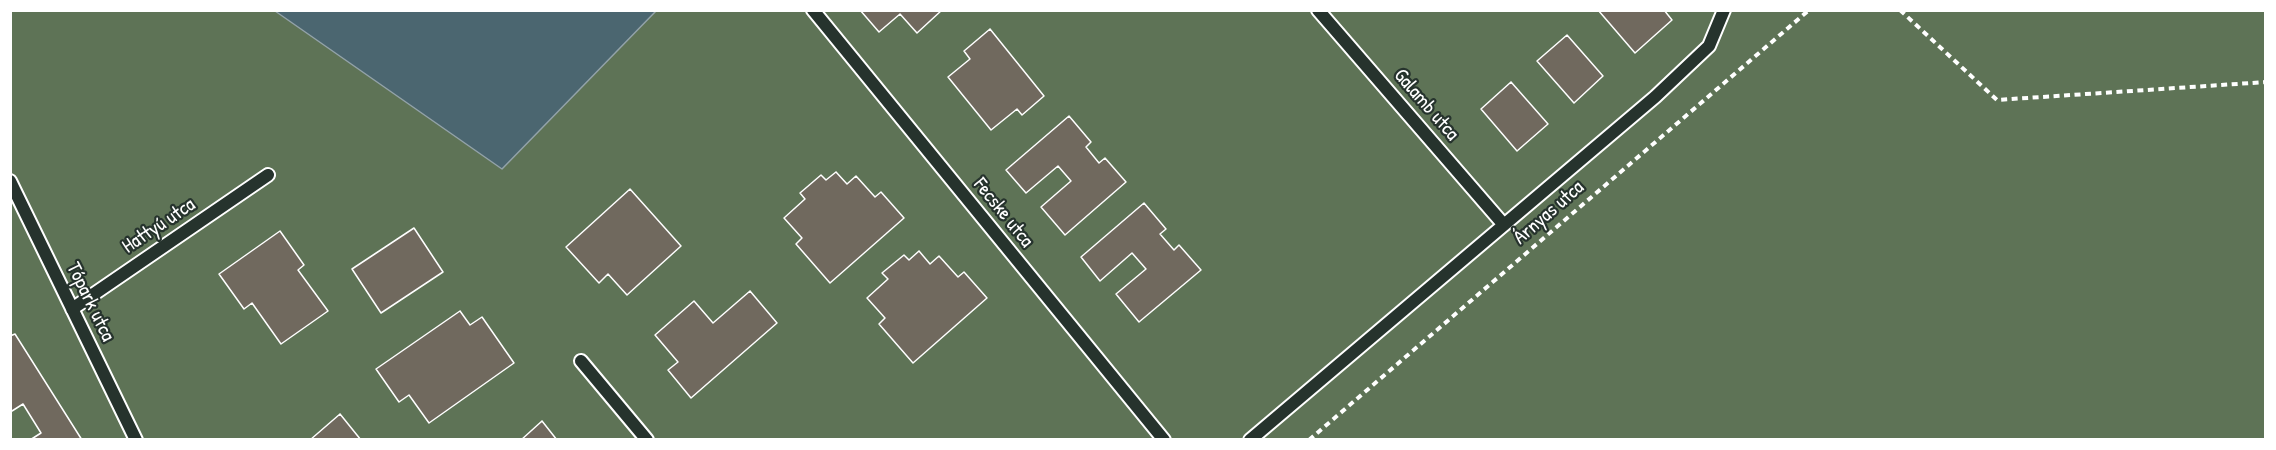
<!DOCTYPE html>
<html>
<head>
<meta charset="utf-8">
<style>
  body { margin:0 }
  #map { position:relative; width:2276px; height:450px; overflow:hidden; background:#353e37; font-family:"Patrick Hand",sans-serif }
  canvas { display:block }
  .frame { position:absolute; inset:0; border:12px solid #fff; pointer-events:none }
</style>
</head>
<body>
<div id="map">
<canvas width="2276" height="450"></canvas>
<div class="frame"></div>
</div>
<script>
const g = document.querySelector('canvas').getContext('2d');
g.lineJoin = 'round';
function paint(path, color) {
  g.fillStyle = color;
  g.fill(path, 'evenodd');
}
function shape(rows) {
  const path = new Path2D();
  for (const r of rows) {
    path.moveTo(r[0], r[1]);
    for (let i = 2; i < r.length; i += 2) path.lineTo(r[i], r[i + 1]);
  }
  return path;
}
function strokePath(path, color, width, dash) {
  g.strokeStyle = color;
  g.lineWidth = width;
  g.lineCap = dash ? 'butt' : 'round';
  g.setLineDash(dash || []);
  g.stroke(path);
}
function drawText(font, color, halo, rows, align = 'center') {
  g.font = font + ' "Patrick Hand",sans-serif';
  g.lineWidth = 4.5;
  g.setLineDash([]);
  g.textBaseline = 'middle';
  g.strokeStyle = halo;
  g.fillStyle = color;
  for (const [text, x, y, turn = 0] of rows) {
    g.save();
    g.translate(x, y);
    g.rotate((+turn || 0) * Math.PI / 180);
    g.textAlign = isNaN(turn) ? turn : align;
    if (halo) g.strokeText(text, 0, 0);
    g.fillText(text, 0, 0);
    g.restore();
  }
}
const green = shape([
  [10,11,275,11,502,169,656,11,2265,11,2265,439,11,439]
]);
const water = shape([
  [275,11,656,11,502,169,275,11]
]);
const building = shape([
  [860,10,942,10,917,33,900,14,879,32,860,10],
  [1598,10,1664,10,1672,20,1635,53,1598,10],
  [990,29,1044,96,1022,115,1017,109,991,130,948,77,970,59,964,51,990,29],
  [1567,35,1603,76,1574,103,1537,61,1567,35],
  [1511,82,1548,124,1517,151,1481,109,1511,82],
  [1069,116,1091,142,1086,147,1099,163,1105,158,1126,182,1065,235,1041,207,1071,181,1058,166,1026,193,1006,170,1069,116],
  [836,172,847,184,856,176,875,197,881,192,904,218,830,283,796,244,802,238,784,218,805,199,800,193,821,175,826,180,836,172],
  [630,189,681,246,627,295,608,274,599,283,566,247,630,189],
  [1144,203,1166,229,1160,234,1174,250,1179,245,1201,270,1139,322,1116,294,1146,269,1132,253,1100,281,1081,257,1144,203],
  [414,228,443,272,381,313,352,269,414,228],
  [280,231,304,265,298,270,328,311,281,344,252,303,244,309,219,274,280,231],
  [919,251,930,264,939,256,958,277,964,272,987,298,913,363,879,324,885,318,867,298,888,279,882,273,904,255,909,260,919,251],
  [750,291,777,323,691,398,668,370,678,362,655,335,694,301,713,323,750,291],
  [460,311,470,325,482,317,514,363,429,423,409,395,399,402,376,369,460,311],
  [15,334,82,440,30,440,41,433,23,404,12,411,10,409,10,336,15,334],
  [340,414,361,440,310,440,340,414],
  [542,421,557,440,521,440,542,421]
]);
const path = shape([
  [1900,10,1997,100,2266,82],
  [1309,440,1809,10]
]);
const lane = shape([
  [813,10,1164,440],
  [1318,10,1504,225],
  [10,181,136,440],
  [72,309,268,175],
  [581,361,647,440],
  [1250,440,1655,97,1709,46,1724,10]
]);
const streetNames = [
  ["Galamb utca",1426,105,49],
  ["Fecske utca",1003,213,51],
  ["Árnyas utca",1549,213,-41],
  ["Hattyú utca",159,226,-34],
  ["Tópark utca",90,302,64]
];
paint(green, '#5e7356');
paint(water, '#4b6670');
strokePath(water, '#93a3a9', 1.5);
paint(building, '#70695e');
strokePath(building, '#fff', 1.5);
strokePath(lane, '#fff', 16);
strokePath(path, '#fff', 4, [6, 4.5]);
strokePath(lane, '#26332d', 12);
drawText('20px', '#fff', '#26332d', streetNames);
</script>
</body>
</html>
